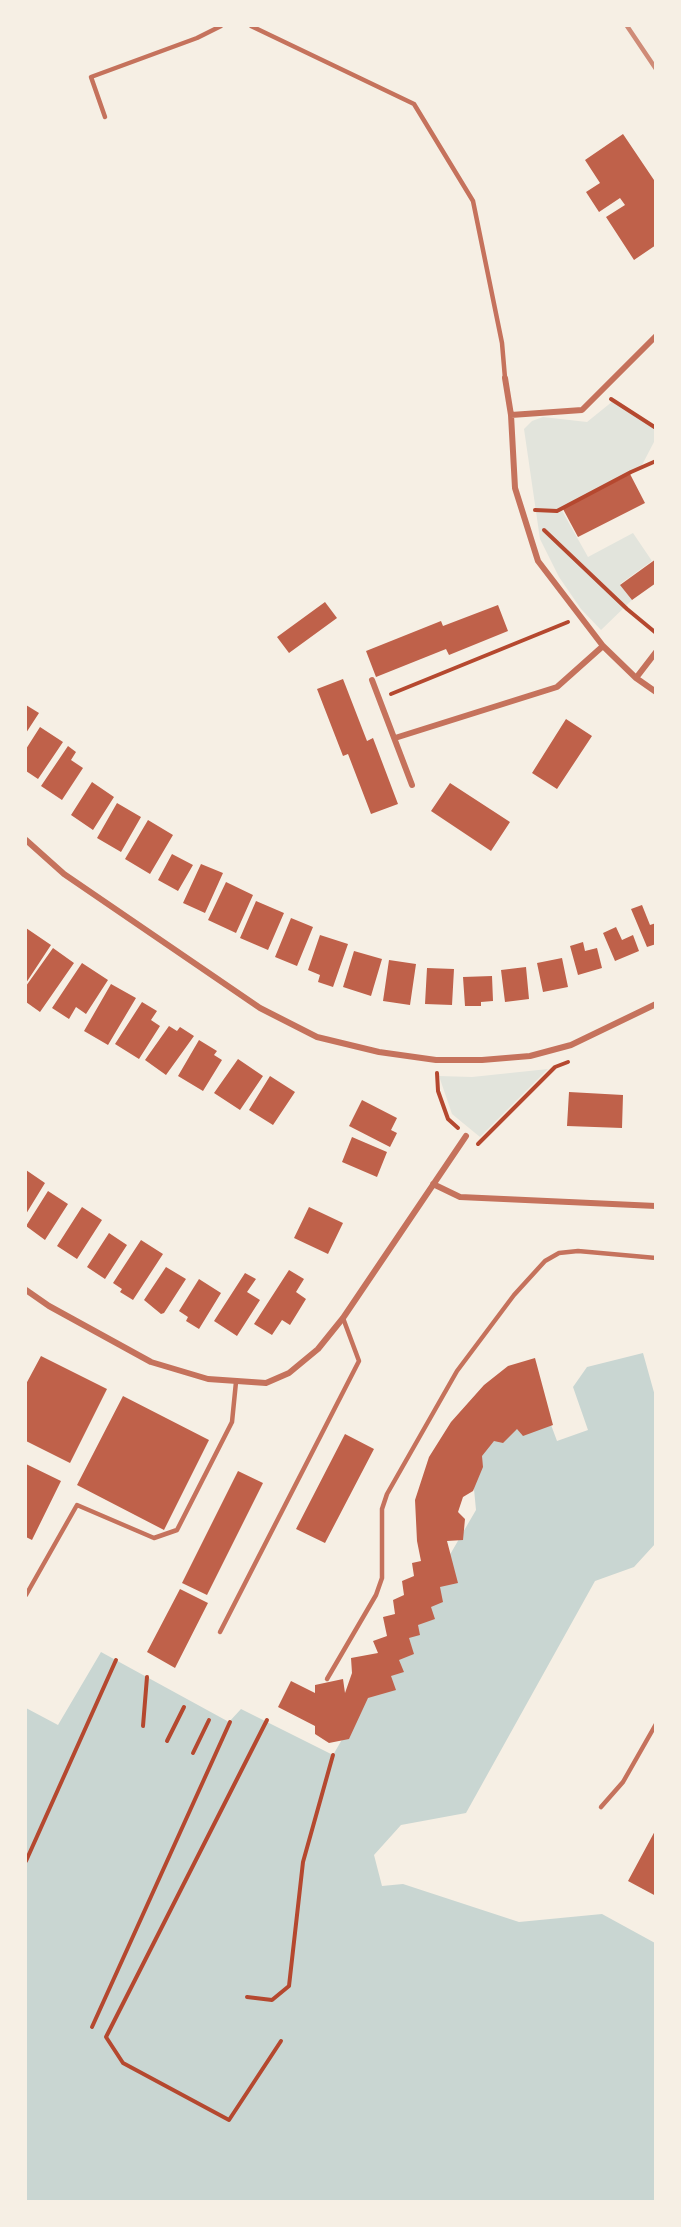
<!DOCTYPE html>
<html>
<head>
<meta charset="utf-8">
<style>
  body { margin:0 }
  #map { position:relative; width:681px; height:2227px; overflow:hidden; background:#f6efe4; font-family:Manrope,sans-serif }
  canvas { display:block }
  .frame { position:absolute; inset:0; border:27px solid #f6efe4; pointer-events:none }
</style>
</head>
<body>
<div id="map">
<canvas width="681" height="2227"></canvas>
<div class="frame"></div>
</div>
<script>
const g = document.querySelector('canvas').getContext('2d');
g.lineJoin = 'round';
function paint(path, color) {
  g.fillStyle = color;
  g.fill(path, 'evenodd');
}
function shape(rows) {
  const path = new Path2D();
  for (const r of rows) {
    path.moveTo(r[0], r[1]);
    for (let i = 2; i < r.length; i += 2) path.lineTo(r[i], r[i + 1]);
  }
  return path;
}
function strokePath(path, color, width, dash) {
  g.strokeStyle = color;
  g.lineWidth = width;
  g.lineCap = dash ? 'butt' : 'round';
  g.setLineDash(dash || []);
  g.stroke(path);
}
const green = shape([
  [613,401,655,428,655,440,641,467,561,509,588,557,633,533,652,561,620,584,632,600,601,630,581,609,559,577,540,539,524,429,532,421,543,417,587,422],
  [548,1069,480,1137,452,1114,439,1076,472,1077]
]);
const water = shape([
  [643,1353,655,1396,655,1544,634,1567,595,1581,466,1813,401,1825,374,1855,382,1886,403,1884,519,1922,602,1914,655,1943,655,2201,26,2201,26,1708,58,1725,101,1652,229,1722,241,1709,333,1755,476,1510,472,1468,493,1420,541,1398,557,1441,588,1430,573,1387,587,1367]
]);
const building = shape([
  [623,134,656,183,656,245,634,260,606,217,625,205,620,198,599,212,586,192,600,183,585,160],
  [630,474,645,503,578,537,563,509],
  [656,559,656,583,632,600,620,585],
  [325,602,337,618,289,653,277,637],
  [498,605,508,631,449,655,446,649,376,677,366,651,441,621,443,626],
  [343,679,367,741,373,738,398,804,371,814,348,754,343,756,317,689],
  [26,705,39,713,26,733],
  [566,719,592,736,557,789,532,773],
  [40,727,63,742,38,779,26,771,26,749],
  [68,746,76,752,71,760,83,768,62,800,41,786],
  [92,782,114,797,93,830,71,815],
  [450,783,510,822,491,851,431,811],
  [117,803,141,817,121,852,97,838],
  [148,820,173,835,150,874,125,859],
  [172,854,193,865,178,891,158,880],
  [201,864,223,873,205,913,183,903],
  [226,882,253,895,236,933,208,920],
  [256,901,284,913,268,950,240,938],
  [642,905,650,925,656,923,656,944,647,947,631,909],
  [291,918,313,927,297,966,275,957],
  [616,927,622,940,633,935,639,951,615,961,603,933],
  [26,928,51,945,26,983],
  [320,935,348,944,333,987,318,982,320,975,308,970],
  [583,942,585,951,597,948,602,968,578,975,570,946],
  [53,948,74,963,40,1012,26,1002,26,986],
  [354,951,382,959,371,996,343,987],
  [562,958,568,987,543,992,537,963],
  [389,960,416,964,410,1005,383,1001],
  [82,963,108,980,86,1014,76,1007,69,1019,52,1008],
  [526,967,529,999,505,1002,501,970],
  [427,968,454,969,452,1005,425,1004],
  [492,976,493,1001,481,1002,481,1006,465,1006,463,977],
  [111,984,136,998,108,1045,84,1031],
  [142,1002,157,1011,151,1020,160,1026,139,1059,115,1044],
  [169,1026,177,1031,180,1027,194,1036,166,1075,145,1060],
  [199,1040,217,1051,214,1055,222,1060,203,1091,178,1076],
  [238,1059,263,1076,240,1110,214,1093],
  [270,1076,295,1092,273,1125,249,1110],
  [569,1092,623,1095,622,1128,567,1126],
  [362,1100,397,1118,391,1130,397,1133,390,1147,349,1126],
  [352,1137,387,1152,377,1177,342,1162],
  [26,1170,45,1183,26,1214],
  [48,1191,68,1204,45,1240,26,1226],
  [82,1207,102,1220,77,1259,57,1246],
  [309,1207,343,1223,328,1254,294,1238],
  [109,1233,127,1245,105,1279,87,1267],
  [141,1240,163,1254,133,1300,120,1292,122,1289,113,1283],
  [166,1267,186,1279,164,1313,161,1314,144,1300],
  [289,1270,304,1279,296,1292,306,1299,290,1325,282,1320,272,1335,254,1324],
  [245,1273,256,1279,247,1292,260,1300,237,1336,214,1321],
  [199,1279,221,1293,199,1329,186,1321,188,1317,179,1311],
  [41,1356,107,1389,70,1463,26,1441,26,1384],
  [535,1358,553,1425,523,1436,517,1429,503,1443,494,1441,482,1456,483,1467,473,1491,463,1497,458,1512,465,1519,463,1540,447,1541,458,1583,440,1587,443,1602,431,1607,435,1619,418,1625,420,1635,409,1638,414,1654,399,1660,404,1672,391,1676,396,1690,368,1698,349,1739,329,1743,315,1734,315,1726,278,1707,291,1681,315,1693,315,1685,343,1679,345,1693,352,1673,351,1658,378,1653,373,1641,387,1636,383,1617,395,1614,393,1600,404,1595,402,1581,414,1576,412,1563,421,1561,417,1541,415,1500,429,1457,451,1422,484,1385,508,1366],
  [123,1396,209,1440,164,1530,77,1485],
  [345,1434,374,1449,325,1543,296,1529],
  [26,1464,61,1481,32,1540,26,1537],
  [238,1471,263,1483,207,1595,182,1583],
  [180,1589,208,1603,175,1668,147,1652],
  [656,1829,656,1896,628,1881]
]);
const path = shape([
  [611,399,656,428],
  [535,510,557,511,631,472,656,461],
  [544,530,627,609,656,633],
  [391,694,568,622],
  [437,1073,438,1091,448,1119,458,1128],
  [478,1144,555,1067,568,1062],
  [267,1720,106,2037,123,2063,229,2120,281,2041],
  [143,1726,147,1677],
  [167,1741,184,1707],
  [193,1753,209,1720],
  [26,1861,116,1660],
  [247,1997,272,2000,289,1986,303,1862,333,1755],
  [92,2027,230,1722]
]);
const service = shape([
  [251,26,414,104,473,201,502,343,505,378],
  [105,117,91,77,197,38,221,26],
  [26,1595,77,1505,154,1538,177,1530,232,1422,236,1382],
  [220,1632,359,1361,343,1318],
  [327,1679,376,1595,382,1578,382,1509,387,1494,457,1371,514,1295,545,1261,559,1253,578,1251,656,1258],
  [601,1807,623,1782,656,1724]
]);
const minor = shape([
  [505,378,511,415,515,488,538,561,603,646,636,678,656,692],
  [511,415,582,410,656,336],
  [636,678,656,652],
  [372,680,412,785],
  [395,738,557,687,603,646],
  [26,840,64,874,260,1008,317,1037,379,1052,436,1060,482,1060,530,1056,571,1045,656,1004],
  [433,1184,460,1197,656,1206],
  [26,1290,49,1306,151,1362,208,1379,266,1383,289,1373,318,1349,343,1318,466,1136]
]);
const rail = shape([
  [627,26,656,69]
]);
paint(green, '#e2e4dc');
paint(water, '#c9d6d2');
paint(building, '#bf614a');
strokePath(path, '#b5482f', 4);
strokePath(service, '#c5725c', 4.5);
strokePath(minor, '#c5725c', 6);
strokePath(rail, '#cf8b77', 4.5);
</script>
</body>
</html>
